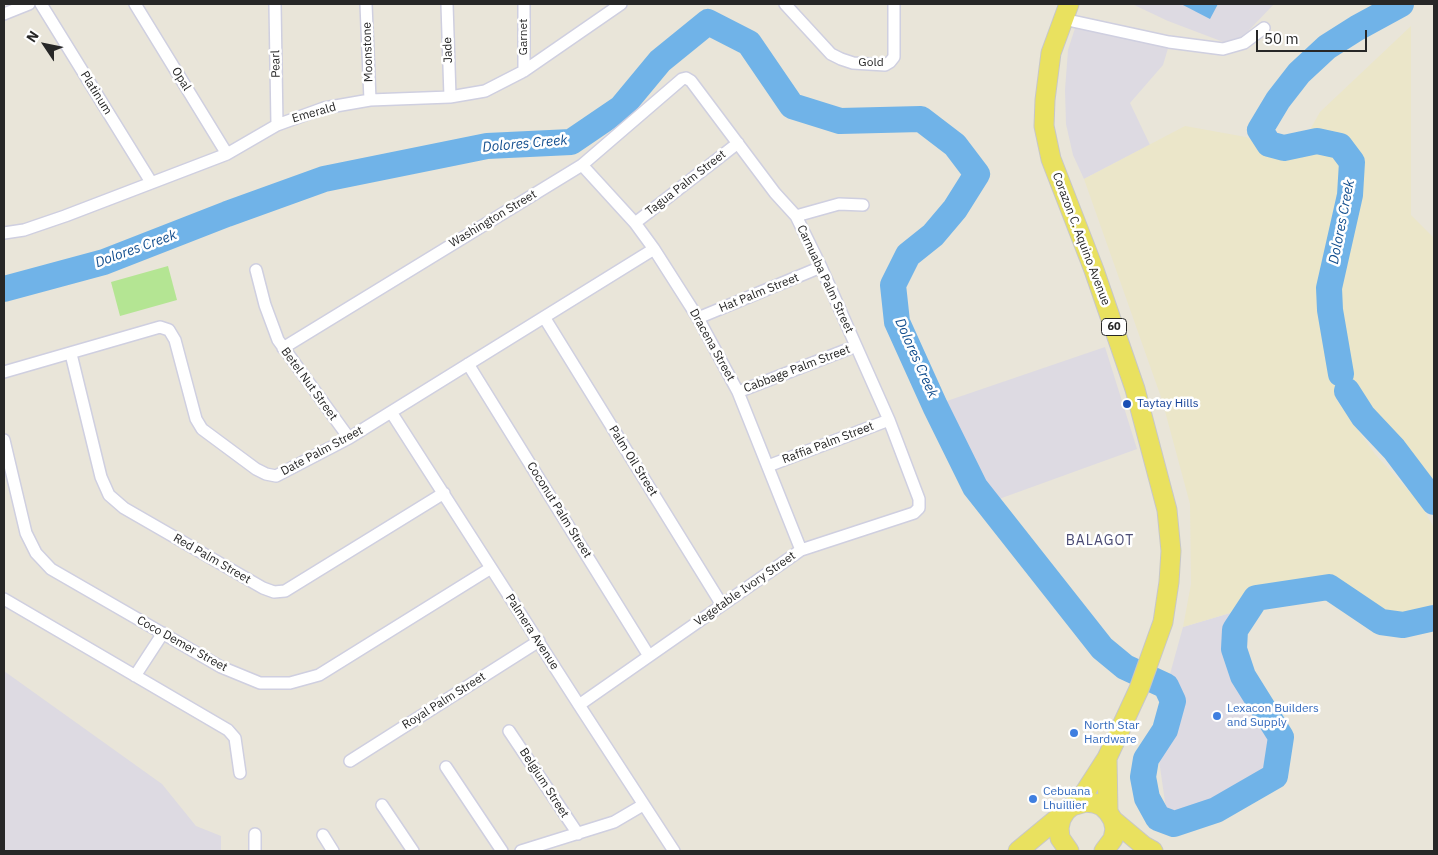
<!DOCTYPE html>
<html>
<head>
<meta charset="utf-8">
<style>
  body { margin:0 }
  #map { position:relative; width:1438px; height:855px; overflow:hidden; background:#e9e5d9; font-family:"IBM Plex Sans",sans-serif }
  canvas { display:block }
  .frame { position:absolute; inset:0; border:5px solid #272727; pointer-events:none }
  .north { position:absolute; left:20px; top:20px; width:50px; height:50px; -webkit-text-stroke:4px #fff; paint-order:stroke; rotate:304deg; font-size:14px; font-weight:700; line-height:20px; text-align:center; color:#272727 }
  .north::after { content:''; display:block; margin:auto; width:18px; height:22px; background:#272727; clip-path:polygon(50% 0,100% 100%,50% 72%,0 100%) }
  .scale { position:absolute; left:1256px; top:30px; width:111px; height:22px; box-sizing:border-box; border:2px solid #272727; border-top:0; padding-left:6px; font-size:15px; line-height:18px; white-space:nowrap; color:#272727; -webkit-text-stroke:4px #fff; paint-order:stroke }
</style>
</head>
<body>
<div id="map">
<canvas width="1438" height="855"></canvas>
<div class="frame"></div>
<div class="north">N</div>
<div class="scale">50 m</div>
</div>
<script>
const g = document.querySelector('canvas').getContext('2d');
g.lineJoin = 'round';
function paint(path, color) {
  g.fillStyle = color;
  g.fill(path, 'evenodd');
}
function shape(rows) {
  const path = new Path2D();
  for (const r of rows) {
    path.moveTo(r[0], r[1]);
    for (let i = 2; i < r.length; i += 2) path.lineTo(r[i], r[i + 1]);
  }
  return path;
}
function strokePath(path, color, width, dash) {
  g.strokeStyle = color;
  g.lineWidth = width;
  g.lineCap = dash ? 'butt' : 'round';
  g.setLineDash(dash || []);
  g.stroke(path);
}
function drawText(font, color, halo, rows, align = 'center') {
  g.font = font + ' "IBM Plex Sans",sans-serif';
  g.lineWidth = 5;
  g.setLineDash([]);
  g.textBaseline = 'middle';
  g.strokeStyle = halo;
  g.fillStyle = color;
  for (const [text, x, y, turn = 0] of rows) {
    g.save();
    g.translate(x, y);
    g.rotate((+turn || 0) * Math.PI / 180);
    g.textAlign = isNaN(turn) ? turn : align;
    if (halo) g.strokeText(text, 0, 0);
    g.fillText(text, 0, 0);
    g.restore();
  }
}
const industrial = shape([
  [1132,4,1274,4,1234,46,1168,21],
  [1076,25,1169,45,1163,65,1130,103,1150,145,1084,179,1073,155,1066,124,1065,90,1068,50],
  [1105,347,1137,449,999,499,976,470,941,403],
  [1230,613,1226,636,1230,666,1256,720,1273,737,1276,749,1268,768,1222,796,1184,814,1167,816,1158,753,1182,712,1180,689,1170,674,1183,627],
  [4,671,162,784,196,826,221,836,221,851,4,851]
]);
const education = shape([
  [1411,26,1411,215,1434,238,1434,485,1366,413,1356,389,1336,399,1375,454,1420,503,1434,528,1434,604,1409,617,1388,614,1329,575,1249,592,1230,613,1183,627,1191,584,1190,504,1162,400,1084,179,1185,126,1246,137,1294,158,1320,112]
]);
const pitch = shape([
  [168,266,177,300,120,316,111,282]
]);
const water = shape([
  [1181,4,1218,4,1210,19]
]);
const river = shape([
  [4,289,104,262,227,214,324,179,487,146,571,142,621,108,660,61,708,22,749,43,792,106,840,121,921,119,955,145,977,174,955,209,933,235,908,255,893,285,897,322,935,406,975,487,1102,648,1125,667,1166,686,1173,701,1165,730,1146,759,1143,777,1147,798,1158,818,1174,824,1216,810,1275,776,1281,737,1243,676,1234,649,1235,630,1256,598,1329,587,1381,622,1403,625,1434,618],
  [1341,374,1330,310,1329,288,1350,195,1352,162,1340,146,1317,141,1284,148,1269,144,1260,130,1278,100,1299,73,1327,47,1357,28,1401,4],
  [1347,391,1363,416,1394,449,1434,502]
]);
const street = shape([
  [41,4,151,182],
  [135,4,227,154],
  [275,4,277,125],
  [366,4,370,100],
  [447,4,450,97],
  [524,4,524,71],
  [785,4,831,54,841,59,853,63,885,65,890,62,894,57,894,4],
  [4,14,29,4],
  [1063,19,1169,42,1223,49,1244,43,1264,28],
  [582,165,635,223,654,249,698,318,738,392,801,550],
  [796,216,839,204,863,205],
  [635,223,738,143],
  [4,233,24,230,65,216,227,154,277,125,324,108,370,100,450,97,485,91,524,71,621,4],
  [256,270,265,305,278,340,349,438],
  [544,317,722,605],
  [698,318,821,267],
  [283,348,582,165,682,79,686,78,691,81,775,193,796,216,821,267,889,420,919,499,919,508,914,513,801,550,579,705],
  [71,354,101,477,109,495,124,508,263,588,274,592,285,591,444,493],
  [468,364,649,656],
  [4,372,160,327,169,330,175,340,196,419,202,429,256,469,266,474,276,476,349,438,654,249],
  [738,392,856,346],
  [391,412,579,705,674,851],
  [4,440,26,533,36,553,51,569,221,667,260,683,290,683,319,675,491,568],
  [768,466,889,420],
  [4,599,228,730,235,738,240,773],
  [135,676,163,633],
  [509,731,578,834],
  [350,761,539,641],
  [446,767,502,851],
  [382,805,413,851],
  [255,834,255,851],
  [323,835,333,851],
  [521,851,614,822,643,805]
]);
const primary = shape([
  [1069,4,1051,53,1045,100,1044,126,1051,159,1094,270,1135,389,1167,510,1171,551,1169,582,1163,622,1139,689,1107,758,1078,803],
  [1107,758,1108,812],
  [1113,820,1144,846,1153,851],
  [1018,851,1065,812],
  [1069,851,1060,838,1059,828,1061,819,1066,811,1072,806,1086,802,1094,803,1102,806,1108,812,1113,820,1115,829,1113,839,1104,851]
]);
const markers = [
  [1127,404,5,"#1a4fb4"],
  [1217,716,5,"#3f7fe0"],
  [1074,733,5,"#3f7fe0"],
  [1033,799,5,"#3f7fe0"]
];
const shields = [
  [1114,327,25]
];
const shieldNames = [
  ["60",1114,327]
];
const streetNames = [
  ["Garnet",524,37,-90],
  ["Jade",448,50,-92],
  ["Moonstone",368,52,-92],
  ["Gold",871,63],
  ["Pearl",276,64,-91],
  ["Opal",181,79,58],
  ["Platinum",96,93,58],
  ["Emerald",314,113,-16],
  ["Tagua Palm Street",686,183,-38],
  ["Washington Street",493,219,-31],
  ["Corazon C. Aquino Avenue",1081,239,69],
  ["Carnuaba Palm Street",825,279,65],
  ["Hat Palm Street",759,293,-22],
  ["Dracena Street",712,345,61],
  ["Cabbage Palm Street",797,369,-21],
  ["Betel Nut Street",309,384,54],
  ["Raffia Palm Street",828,443,-21],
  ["Date Palm Street",322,451,-28],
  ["Palm Oil Street",633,461,58],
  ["Coconut Palm Street",559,510,58],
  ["Red Palm Street",212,559,30],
  ["Vegetable Ivory Street",745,589,-35],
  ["Palmera Avenue",532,632,57],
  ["Coco Demer Street",182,644,29],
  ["Royal Palm Street",444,701,-32],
  ["Belgium Street",544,783,57]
];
const transitNames = [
  ["Taytay Hills",1137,404]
];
const shopNames = [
  ["Lexacon Builders",1227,709],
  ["and Supply",1227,723],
  ["North Star",1084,726],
  ["Hardware",1084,740],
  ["Cebuana",1043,792],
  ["Lhuillier",1043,806]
];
const waterNames = [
  ["Dolores Creek",525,144,-5],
  ["Dolores Creek",1342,222,-79],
  ["Dolores Creek",136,249,-20],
  ["Dolores Creek",916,358,66]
];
const neighbourhoodNames = [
  ["BALAGOT",1100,541]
];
paint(industrial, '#dddae2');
paint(education, '#ebe6c9');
paint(pitch, '#b4e593');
paint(water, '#70b3e8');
strokePath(river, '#70b3e8', 26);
strokePath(street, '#cfcfe0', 14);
strokePath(primary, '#c7c7c7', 21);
strokePath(street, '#fff', 11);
strokePath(primary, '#e9e15f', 19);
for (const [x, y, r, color] of markers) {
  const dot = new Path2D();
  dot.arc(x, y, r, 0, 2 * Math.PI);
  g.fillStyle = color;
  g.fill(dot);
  strokePath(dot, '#fff', 2);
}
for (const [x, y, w] of shields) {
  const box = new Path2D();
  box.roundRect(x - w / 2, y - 8.5, w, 17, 4);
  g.fillStyle = '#fff';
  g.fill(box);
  strokePath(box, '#272727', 1);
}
drawText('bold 11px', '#272727', null, shieldNames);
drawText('12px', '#272727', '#fff', streetNames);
drawText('12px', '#164399', '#fff', transitNames, 'left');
drawText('12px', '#366cbe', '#fff', shopNames, 'left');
drawText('italic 14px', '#134f8f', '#fff', waterNames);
g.letterSpacing = '1px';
drawText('14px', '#4a4b75', '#fff', neighbourhoodNames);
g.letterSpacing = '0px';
</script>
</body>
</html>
